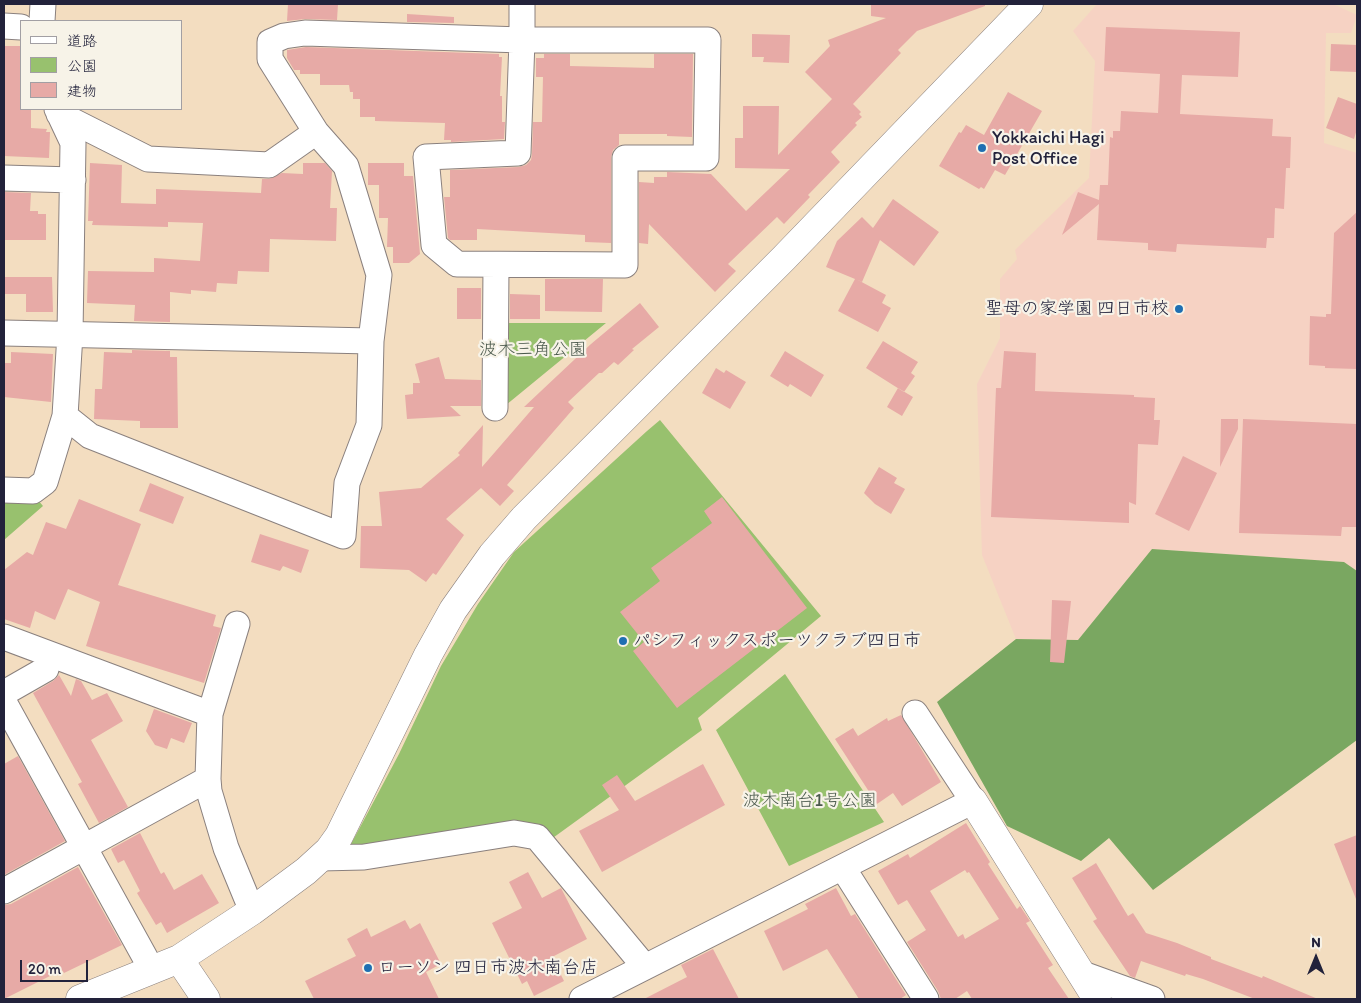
<!DOCTYPE html>
<html>
<head>
<meta charset="utf-8">
<style>
  body { margin:0 }
  #map { position:relative; width:1361px; height:1003px; overflow:hidden; background:#f3ddc0; font-family:Itim,"Klee One",sans-serif }
  canvas { display:block }
  .frame { position:absolute; inset:0; border:5px solid #22223b; pointer-events:none }
  .legend { position:absolute; left:20px; top:20px; width:162px; height:90px; box-sizing:border-box; background:#f7f3e8; border:1px solid #a29fa3; margin:0; padding:6px 9px; list-style:none; font-size:15px; color:#22223b }
  .legend li { display:flex; align-items:center; gap:10px; height:25px }
  .legend b { width:25px; border:1px solid #a29fa3 }
  .north { position:absolute; left:1291px; top:933px; width:50px; height:50px; -webkit-text-stroke:4px #f7f3e8; paint-order:stroke; rotate:0deg; font-size:14px; font-weight:700; line-height:20px; text-align:center; color:#22223b }
  .north::after { content:''; display:block; margin:auto; width:18px; height:22px; background:#22223b; clip-path:polygon(50% 0,100% 100%,50% 72%,0 100%) }
  .scale { position:absolute; left:20px; top:960px; width:68px; height:22px; box-sizing:border-box; border:2px solid #22223b; border-top:0; padding-left:6px; font-size:15px; line-height:18px; white-space:nowrap; color:#22223b; -webkit-text-stroke:4px #f7f3e8; paint-order:stroke }
</style>
</head>
<body>
<div id="map">
<canvas width="1361" height="1003"></canvas>
<div class="frame"></div>
<ul class="legend">
<li><b style="height:6px;background:#fff"></b>道路</li>
<li><b style="height:14px;background:#98c16e"></b>公園</li>
<li><b style="height:14px;background:#e7aaa6"></b>建物</li>
</ul>
<div class="north">N</div>
<div class="scale">20 m</div>
</div>
<script>
const g = document.querySelector('canvas').getContext('2d');
g.lineJoin = 'round';
function paint(path, color) {
  g.fillStyle = color;
  g.fill(path, 'evenodd');
}
function shape(rows) {
  const path = new Path2D();
  for (const r of rows) {
    path.moveTo(r[0], r[1]);
    for (let i = 2; i < r.length; i += 2) path.lineTo(r[i], r[i + 1]);
  }
  return path;
}
function strokePath(path, color, width, dash) {
  g.strokeStyle = color;
  g.lineWidth = width;
  g.lineCap = dash ? 'butt' : 'round';
  g.setLineDash(dash || []);
  g.stroke(path);
}
function drawText(font, color, halo, rows, align = 'center') {
  g.font = font + ' Itim,"Klee One",sans-serif';
  g.lineWidth = 4.5;
  g.setLineDash([]);
  g.textBaseline = 'middle';
  g.strokeStyle = halo;
  g.fillStyle = color;
  for (const [text, x, y, turn = 0] of rows) {
    g.save();
    g.translate(x, y);
    g.rotate((+turn || 0) * Math.PI / 180);
    g.textAlign = isNaN(turn) ? turn : align;
    if (halo) g.strokeText(text, 0, 0);
    g.fillText(text, 0, 0);
    g.restore();
  }
}
const built = shape([
  [1097,4,1333,4,1357,15,1351,33,1326,33,1324,143,1357,153,1357,571,1344,562,1152,549,1078,640,1016,639,982,555,977,384,1000,338,1000,279,1017,259,1015,250,1089,178,1095,61,1073,31]
]);
const green = shape([
  [508,323,606,323,506,405],
  [660,420,821,616,698,718,702,730,550,840,393,843,350,846,399,754,441,666,478,604,514,552,647,431],
  [4,500,38,500,43,506,4,540],
  [785,674,884,822,789,866,716,730]
]);
const forest = shape([
  [1152,549,1344,562,1357,571,1357,740,1153,890,1109,838,1081,861,1007,826,937,702,1016,639,1078,640]
]);
const building = shape([
  [288,4,338,4,337,20,305,19,287,21],
  [871,4,985,4,985,6,917,31,898,50,901,53,853,104,861,112,859,114,862,117,855,123,857,125,831,152,840,162,808,195,810,197,784,224,777,217,728,264,736,271,715,292,649,224,648,244,639,243,639,182,654,183,654,177,667,177,667,172,711,174,746,211,790,169,735,168,735,138,743,138,743,106,779,106,778,155,832,99,805,72,830,46,828,40,886,18,871,16],
  [407,14,454,17,454,23,407,22],
  [1106,27,1240,32,1238,77,1182,75,1180,114,1273,119,1272,136,1291,137,1290,168,1286,168,1284,209,1275,208,1274,238,1267,238,1266,248,1177,244,1176,252,1148,250,1148,243,1097,240,1099,204,1062,235,1078,192,1099,200,1100,185,1108,185,1110,137,1113,138,1113,131,1120,131,1121,111,1158,113,1160,74,1104,71],
  [752,34,790,35,789,63,763,62,764,57,752,57],
  [1331,44,1357,45,1357,72,1330,71],
  [4,46,21,46,21,109,31,109,31,128,47,129,46,132,50,132,49,158,4,156],
  [306,47,499,54,499,57,502,57,500,96,502,96,502,122,505,122,504,139,451,142,451,140,444,140,445,123,375,121,375,117,360,117,360,99,353,99,353,92,350,92,349,85,320,85,320,74,300,74,300,70,294,70,287,58,287,50],
  [544,54,570,54,570,66,654,68,654,54,693,54,692,137,667,136,667,134,619,134,619,145,613,150,611,158,611,243,585,242,585,235,477,229,477,240,450,240,448,238,444,197,450,197,450,170,519,167,526,165,531,160,532,154,533,122,542,122,543,77,536,77,536,58,544,58],
  [1008,92,1042,111,1005,175,995,170,984,189,981,187,979,189,939,166,959,132,961,133,966,125,984,135],
  [1338,97,1357,104,1357,129,1354,139,1326,128],
  [90,163,122,165,121,203,156,204,156,189,261,193,262,179,269,179,282,173,303,174,303,163,325,163,332,171,330,208,337,208,336,241,270,239,269,272,238,271,237,284,217,283,216,292,191,290,191,294,170,292,170,322,134,321,135,305,87,303,88,271,154,272,154,258,200,261,203,223,168,222,168,227,92,225,93,221,88,221],
  [368,163,404,163,404,176,413,176,420,254,409,263,393,263,393,247,387,247,388,218,379,218,379,185,368,185],
  [4,192,31,193,30,211,38,211,38,214,46,214,46,240,4,240],
  [893,199,939,232,914,266,880,240,862,282,856,279,886,295,882,303,891,308,878,332,838,311,855,279,826,267,837,241,862,217,873,228],
  [1357,212,1357,369,1325,368,1325,366,1309,365,1310,316,1326,317,1326,314,1331,314,1334,233],
  [4,277,52,277,53,312,26,312,26,294,4,294],
  [545,279,603,279,602,312,545,311],
  [457,288,481,288,481,319,457,319],
  [510,294,540,295,540,319,510,319],
  [640,303,659,327,632,349,634,350,618,365,614,362,602,373,599,373,568,402,574,408,507,485,514,491,500,506,481,488,446,519,464,535,436,575,433,573,426,582,409,570,360,568,361,526,382,526,379,492,421,488,460,455,458,453,483,425,482,467,534,407,524,407,591,344],
  [883,341,918,362,911,373,915,376,904,392,866,368],
  [132,350,170,351,170,357,177,357,178,428,140,428,140,421,94,419,95,389,102,389,104,352,132,353],
  [785,351,824,375,811,397,790,384,788,387,770,376],
  [1004,351,1036,353,1035,391,1134,395,1134,397,1155,398,1154,420,1160,420,1158,445,1138,444,1136,505,1129,502,1129,523,991,517,996,388,1001,388],
  [11,352,53,354,51,402,4,397,4,363,11,363],
  [439,357,445,379,481,380,481,406,450,406,461,416,407,419,405,395,413,394,413,383,420,383,415,364],
  [716,368,724,373,726,370,746,382,730,409,702,393],
  [898,388,913,397,902,416,887,407],
  [1221,419,1238,419,1238,429,1220,467],
  [1243,419,1357,424,1357,527,1342,527,1341,536,1239,533],
  [1183,456,1217,473,1189,531,1155,514],
  [879,467,897,478,894,483,905,489,891,514,875,504,864,493],
  [150,483,184,497,173,524,139,511],
  [722,497,807,608,677,708,633,651,644,642,620,612,660,581,651,568,712,523,704,511],
  [79,499,141,524,118,585,216,615,213,626,221,628,204,683,86,646,100,602,68,589,55,620,35,611,30,628,4,619,4,570,27,552,33,555,46,522,66,529],
  [260,534,309,550,301,573,283,566,280,571,251,562],
  [1052,600,1071,601,1064,663,1050,662],
  [59,675,71,696,76,679,81,681,92,700,107,693,123,721,91,740,128,807,99,823,78,784,82,782,33,693,53,681],
  [154,709,192,723,184,743,171,738,167,749,155,745,146,731],
  [901,715,941,782,902,806,893,793,877,804,835,739,853,728,858,736,887,718,888,721],
  [18,756,65,841,4,875,4,764],
  [703,764,725,805,602,872,579,831,619,810,602,785,617,775,635,801],
  [966,823,990,862,988,864,1017,909,1020,906,1030,921,1026,923,1053,965,1048,968,1069,999,972,999,967,991,955,999,941,999,938,991,907,942,926,930,907,900,898,905,878,871,908,854,910,858],
  [965,870,967,873,969,872,999,919,965,939,963,934,958,937,930,891],
  [140,833,161,874,164,872,174,890,202,874,219,903,167,933,161,922,156,925,137,893,140,891,124,860,118,863,111,849],
  [1357,835,1357,899,1356,899,1334,844],
  [1096,863,1128,916,1133,913,1146,933,1177,943,1211,957,1211,959,1262,978,1263,976,1318,999,1255,999,1203,979,1186,974,1185,976,1141,961,1135,978,1130,976,1093,921,1097,919,1072,878],
  [78,867,122,945,64,973,62,970,4,999,4,905,11,904],
  [528,872,542,898,561,888,587,939,552,957,564,981,534,996,527,981,522,984,492,923,522,908,509,882],
  [836,888,851,916,855,914,906,995,900,999,859,999,827,949,783,971,764,931,808,909,805,904],
  [405,920,410,929,420,923,441,964,426,972,439,999,314,999,305,981,356,956,347,939,367,928,371,937],
  [713,949,739,999,644,999,687,977,681,965]
]);
const minor = shape([
  [42,21,43,4],
  [4,26,21,27],
  [59,114,148,159,269,165,316,132],
  [4,178,73,180],
  [4,333,371,341],
  [495,408,496,265],
  [65,416,90,436,343,536,347,483,369,425,371,341,379,275,346,166,316,132,270,59,270,42,284,36,305,33,522,40,708,40,706,158,625,158,625,265,457,264,434,245,426,157,518,153,522,40,522,4],
  [4,490,33,491,45,482,65,416,70,334,73,143,57,109],
  [237,624,210,714,208,779,209,791,226,848,252,911],
  [4,637,210,714],
  [4,693,46,669],
  [4,702,152,970],
  [320,858,364,857,514,833,537,837,645,967],
  [843,868,926,999],
  [4,891,208,779],
  [1080,973,1152,999],
  [582,999,973,801,915,713]
]);
const tertiary = shape([
  [973,801,1097,999],
  [179,959,206,999],
  [80,999,179,959,252,911,306,871,329,850,339,836,428,655,453,610,492,555,524,518,784,258,1029,4]
]);
const markers = [
  [982,148,5,"#1f6fb2"],
  [1179,309,5,"#1f6fb2"],
  [623,641,5,"#1f6fb2"],
  [368,968,5,"#1f6fb2"]
];
const poiNames = [
  ["Yokkaichi Hagi",992,138],
  ["Post Office",992,159],
  ["聖母の家学園 四日市校",1169,309,"right"],
  ["パシフィックスポーツクラブ四日市",633,641],
  ["ローソン 四日市波木南台店",378,968]
];
const parkNames = [
  ["波木三角公園",533,350],
  ["波木南台1号公園",810,801]
];
paint(built, '#f6d2c3');
paint(green, '#98c16e');
paint(forest, '#7aa761');
paint(building, '#e7aaa6');
strokePath(minor, '#8a807e', 27);
strokePath(tertiary, '#8a807e', 29);
strokePath(minor, '#fff', 25);
strokePath(tertiary, '#fff', 28);
for (const [x, y, r, color] of markers) {
  const dot = new Path2D();
  dot.arc(x, y, r, 0, 2 * Math.PI);
  g.fillStyle = color;
  g.fill(dot);
  strokePath(dot, '#f7f3e8', 2);
}
drawText('18px', '#22223b', '#f7f3e8', poiNames, 'left');
drawText('18px', '#4b5a4d', '#f7f3e8', parkNames);
</script>
</body>
</html>
